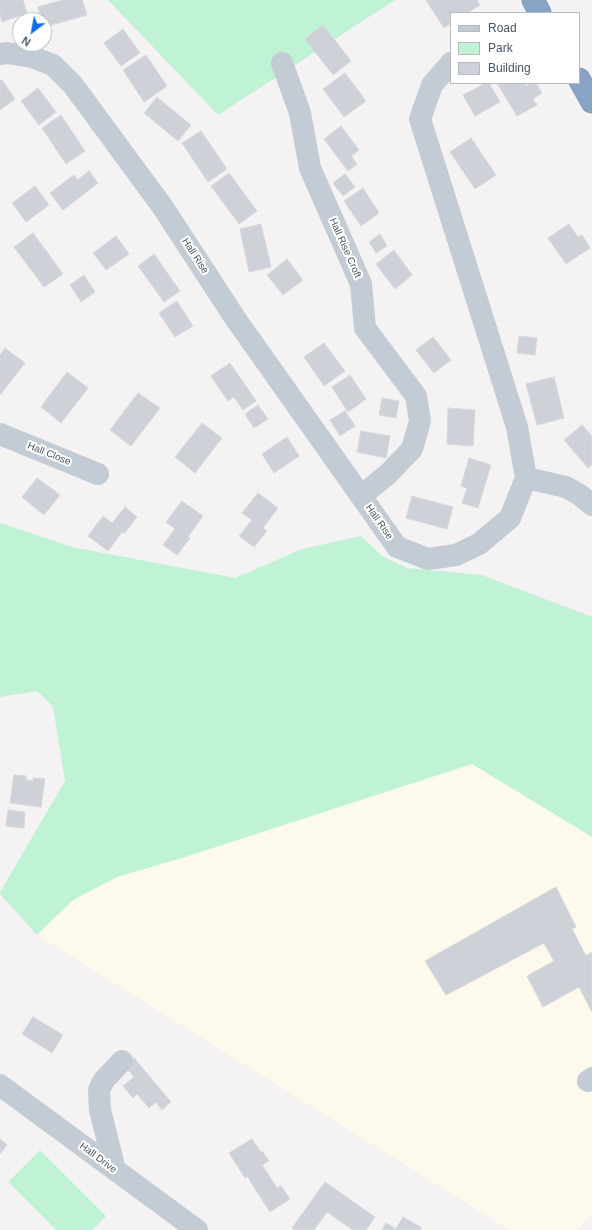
<!DOCTYPE html>
<html>
<head>
<meta charset="utf-8">
<style>
  body { margin:0 }
  #map { position:relative; width:592px; height:1230px; overflow:hidden; background:#f4f2f2; font-family:Arial,sans-serif }
  canvas { display:block }
  .legend { position:absolute; left:450px; top:12px; width:130px; height:72px; box-sizing:border-box; background:#fff; border:1px solid #b6bbc0; margin:0; padding:5px 7px; list-style:none; font-size:12px; color:#495561 }
  .legend li { display:flex; align-items:center; gap:8px; height:20px }
  .legend b { width:20px; border:1px solid #b6bbc0 }
  .north { position:absolute; left:12px; top:12px; width:40px; height:40px; box-sizing:border-box; background:#fff; border:1px solid #b6bbc0; border-radius:50%; rotate:212deg; font-size:11px; font-weight:700; line-height:16px; text-align:center; color:#495561 }
  .north::after { content:''; display:block; margin:auto; width:14px; height:18px; background:#116df0; clip-path:polygon(50% 0,100% 100%,50% 72%,0 100%) }
</style>
</head>
<body>
<div id="map">
<canvas width="592" height="1230"></canvas>
<ul class="legend">
<li><b style="height:5px;background:#c3ccd4"></b>Road</li>
<li><b style="height:11px;background:#c0f3d5"></b>Park</li>
<li><b style="height:11px;background:#ced1d7"></b>Building</li>
</ul>
<div class="north">N</div>
</div>
<script>
const g = document.querySelector('canvas').getContext('2d');
g.lineJoin = 'round';
function paint(path, color) {
  g.fillStyle = color;
  g.fill(path, 'evenodd');
}
function shape(rows) {
  const path = new Path2D();
  for (const r of rows) {
    path.moveTo(r[0], r[1]);
    for (let i = 2; i < r.length; i += 2) path.lineTo(r[i], r[i + 1]);
  }
  return path;
}
function strokePath(path, color, width, dash) {
  g.strokeStyle = color;
  g.lineWidth = width;
  g.lineCap = dash ? 'butt' : 'round';
  g.setLineDash(dash || []);
  g.stroke(path);
}
function drawText(font, color, halo, rows, align = 'center') {
  g.font = font + ' Arial,sans-serif';
  g.lineWidth = 4;
  g.setLineDash([]);
  g.textBaseline = 'middle';
  g.strokeStyle = halo;
  g.fillStyle = color;
  for (const [text, x, y, turn = 0] of rows) {
    g.save();
    g.translate(x, y);
    g.rotate((+turn || 0) * Math.PI / 180);
    g.textAlign = isNaN(turn) ? turn : align;
    if (halo) g.strokeText(text, 0, 0);
    g.fillText(text, 0, 0);
    g.restore();
  }
}
const commercial = shape([
  [473,764,592,837,592,1214,577,1230,510,1230,37,935,73,900,117,877,185,857]
]);
const green = shape([
  [108,0,395,0,218,115],
  [0,523,72,547,235,578,302,549,361,536,382,556,407,568,482,575,592,617,592,837,472,764,185,857,117,877,73,900,37,935,0,894,0,892,65,781,53,707,37,691,0,697],
  [40,1150,106,1216,92,1230,56,1230,8,1182]
]);
const building = shape([
  [0,0,23,0,27,13,2,22,0,15,0,0],
  [63,0,82,0,87,15,44,27,44,20,41,20,38,7,63,0],
  [426,0,477,0,480,5,467,13,451,13,451,23,444,28,426,0],
  [323,25,351,61,333,75,305,39,323,25],
  [123,29,140,53,121,66,104,43,123,29],
  [146,55,167,86,144,102,123,70,146,55],
  [345,73,366,101,344,117,323,89,345,73],
  [2,80,15,99,0,110,0,81,2,80],
  [486,83,489,83,500,102,475,116,463,95,486,83],
  [497,83,524,83,526,86,532,83,536,83,542,93,533,99,537,105,517,116,497,83],
  [38,88,56,112,39,125,21,101,38,88],
  [157,97,191,125,178,141,144,113,157,97],
  [61,115,85,151,66,164,42,128,61,115],
  [341,126,359,150,351,156,357,164,348,171,324,139,341,126],
  [201,131,227,169,208,182,182,143,201,131],
  [471,138,496,175,475,189,450,152,471,138],
  [89,171,98,183,63,210,50,193,74,175,78,180,89,171],
  [229,173,257,211,239,224,211,186,229,173],
  [345,174,355,187,343,196,333,183,345,174],
  [35,186,49,205,26,222,12,203,35,186],
  [363,188,379,213,361,226,344,201,363,188],
  [261,224,271,267,249,272,240,229,261,224],
  [569,224,578,237,582,235,590,248,566,264,548,238,569,224],
  [33,233,63,274,44,287,14,247,33,233],
  [380,234,387,246,376,253,369,242,380,234],
  [116,236,129,254,106,270,93,253,116,236],
  [394,250,412,275,395,289,376,264,394,250],
  [154,254,180,291,164,302,138,266,154,254],
  [287,259,303,280,283,295,267,275,287,259],
  [84,275,95,292,81,302,70,285,84,275],
  [177,301,193,326,175,337,159,313,177,301],
  [519,336,537,338,535,355,517,353,519,336],
  [433,337,451,360,434,373,416,350,433,337],
  [324,343,345,371,324,386,304,357,324,343],
  [5,348,25,363,0,395,0,355,5,348],
  [230,363,256,401,243,410,234,397,228,401,211,376,230,363],
  [67,372,88,388,61,423,41,407,67,372],
  [350,375,366,399,348,412,332,387,350,375],
  [554,377,564,418,537,425,526,384,554,377],
  [138,393,160,408,131,446,110,430,138,393],
  [382,398,399,401,396,418,379,415,382,398],
  [258,405,268,419,254,428,245,414,258,405],
  [448,408,475,410,473,446,447,444,448,408],
  [345,411,355,426,340,436,330,420,345,411],
  [202,423,222,438,195,473,175,457,202,423],
  [582,425,592,436,592,465,588,468,564,440,582,425],
  [361,431,390,436,386,458,357,452,361,431],
  [287,437,299,456,274,473,262,454,287,437],
  [469,458,491,465,478,508,462,503,467,488,461,486,469,458],
  [37,478,60,495,44,515,22,497,37,478],
  [258,493,278,508,263,528,267,531,254,547,239,536,252,520,242,513,258,493],
  [412,496,453,507,447,529,406,518,412,496],
  [182,501,203,516,188,537,190,538,177,555,163,545,175,529,166,522,182,501],
  [125,507,137,517,125,533,122,532,108,551,88,536,103,516,112,523,125,507],
  [14,775,26,776,26,780,33,781,33,778,45,779,41,807,10,803,14,775],
  [8,810,25,812,24,828,6,826,8,810],
  [556,887,576,927,572,929,586,956,592,952,592,1012,579,987,543,1007,527,976,554,961,544,943,446,995,425,961,556,887],
  [33,1017,63,1035,52,1053,22,1034,33,1017],
  [134,1058,171,1102,162,1110,156,1102,149,1108,137,1094,133,1098,123,1086,134,1077,125,1066,134,1058],
  [0,1139,7,1145,0,1154,0,1139],
  [252,1139,261,1152,262,1151,269,1161,262,1165,263,1166,277,1188,281,1186,290,1199,270,1212,247,1176,245,1178,229,1153,252,1139],
  [325,1182,375,1217,366,1230,353,1230,327,1212,314,1230,295,1230,292,1228,325,1182],
  [403,1217,422,1228,420,1230,382,1230,386,1223,396,1229,403,1217]
]);
const minor = shape([
  [0,54,7,53,32,57,53,65,73,85,162,206,235,318,397,547,428,559,456,555,479,544,510,518,526,478,517,427,420,119,432,85,451,63],
  [282,63,300,113,310,168,361,284,365,328,416,396,420,421,412,449,388,474,361,496],
  [0,434,98,474],
  [526,478,566,487,580,495,592,505],
  [588,1081,592,1078],
  [0,1085,197,1230],
  [115,1170,100,1110,99,1090,104,1080,122,1061]
]);
const highway = shape([
  [533,0,540,13],
  [579,79,592,102]
]);
const streetNames = [
  ["Hall Rise Croft",345,248,66],
  ["Hall Rise",195,256,57],
  ["Hall Close",49,454,22],
  ["Hall Rise",379,522,55],
  ["Hall Drive",98,1158,37]
];
paint(commercial, '#fdf9ed');
paint(green, '#c0f3d5');
paint(building, '#ced1d7');
strokePath(building, '#d6d8de', 1);
strokePath(highway, '#738eaf', 23);
strokePath(minor, '#c3ccd4', 22);
strokePath(highway, '#88a3c3', 22);
drawText('10px', '#495561', '#fff', streetNames);
</script>
</body>
</html>
